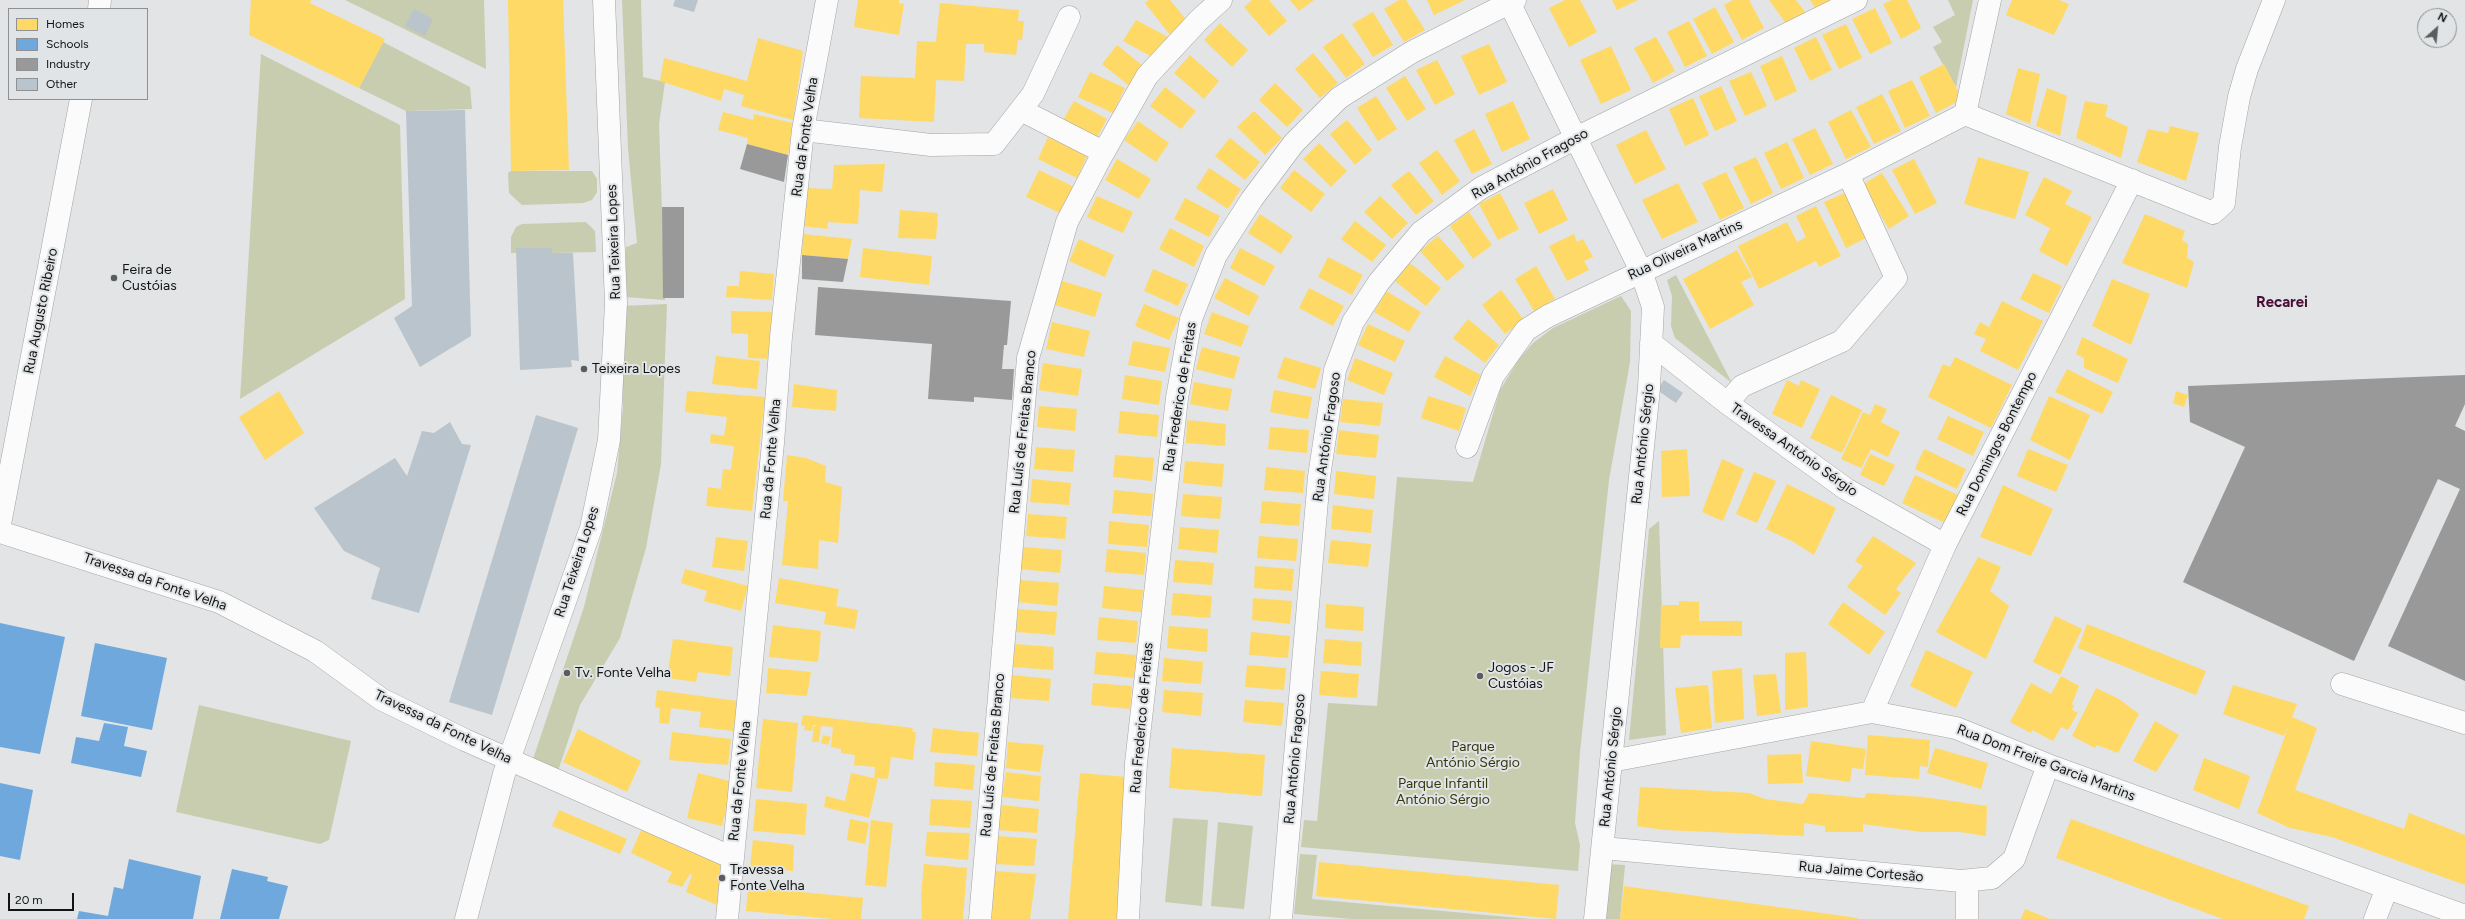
<!DOCTYPE html>
<html>
<head>
<meta charset="utf-8">
<style>
  body { margin:0 }
  #map { position:relative; width:2465px; height:919px; overflow:hidden; background:#e2e4e5; font-family:Figtree,sans-serif }
  canvas { display:block }
  .legend { position:absolute; left:8px; top:8px; width:140px; height:92px; box-sizing:border-box; background:#e1e4e6; border:1px solid #8e9092; margin:0; padding:5px 7px; list-style:none; font-size:12px; color:#121313 }
  .legend li { display:flex; align-items:center; gap:8px; height:20px }
  .legend b { width:20px; border:1px solid #8e9092 }
  .north { position:absolute; left:2417px; top:8px; width:40px; height:40px; box-sizing:border-box; background:#e1e4e6; border:1px solid #8e9092; border-radius:50%; rotate:27deg; font-size:11px; font-weight:700; line-height:16px; text-align:center; color:#121313 }
  .north::after { content:''; display:block; margin:auto; width:14px; height:18px; background:#5b5c5c; clip-path:polygon(50% 0,100% 100%,50% 72%,0 100%) }
  .scale { position:absolute; left:8px; top:893px; width:66px; height:18px; box-sizing:border-box; border:2px solid #121313; border-top:0; padding-left:5px; font-size:12px; line-height:14px; white-space:nowrap; color:#121313; -webkit-text-stroke:3px #e1e4e6; paint-order:stroke }
</style>
</head>
<body>
<div id="map">
<canvas width="2465" height="919"></canvas>
<ul class="legend">
<li><b style="height:11px;background:#ffd966"></b>Homes</li>
<li><b style="height:11px;background:#6fa8dc"></b>Schools</li>
<li><b style="height:11px;background:#999"></b>Industry</li>
<li><b style="height:11px;background:#bac4cc"></b>Other</li>
</ul>
<div class="north">N</div>
<div class="scale">20 m</div>
</div>
<script>
const g = document.querySelector('canvas').getContext('2d');
g.lineJoin = 'round';
function paint(path, color) {
  g.fillStyle = color;
  g.fill(path, 'evenodd');
}
function shape(rows) {
  const path = new Path2D();
  for (const r of rows) {
    path.moveTo(r[0], r[1]);
    for (let i = 2; i < r.length; i += 2) path.lineTo(r[i], r[i + 1]);
  }
  return path;
}
function strokePath(path, color, width, dash) {
  g.strokeStyle = color;
  g.lineWidth = width;
  g.lineCap = dash ? 'butt' : 'round';
  g.setLineDash(dash || []);
  g.stroke(path);
}
function drawText(font, color, halo, rows, align = 'center') {
  g.font = font + ' Figtree,sans-serif';
  g.lineWidth = 4;
  g.setLineDash([]);
  g.textBaseline = 'middle';
  g.strokeStyle = halo;
  g.fillStyle = color;
  for (const [text, x, y, turn = 0] of rows) {
    g.save();
    g.translate(x, y);
    g.rotate((+turn || 0) * Math.PI / 180);
    g.textAlign = isNaN(turn) ? turn : align;
    if (halo) g.strokeText(text, 0, 0);
    g.fillText(text, 0, 0);
    g.restore();
  }
}
const green = shape([
  [345,0,484,0,486,69,390,22],
  [622,0,641,0,643,77,665,82,659,124,665,300,625,297,626,247,637,243,628,148],
  [1948,0,1973,0,1956,87,1933,47,1942,42,1933,27,1955,15],
  [383,42,470,87,472,109,406,111,359,88],
  [261,54,400,125,405,299,240,399],
  [511,171,592,171,597,179,597,192,592,200,583,203,522,205,509,193,508,173],
  [586,222,595,231,596,252,552,253,552,248,517,248,516,253,511,253,511,237,516,227,522,224],
  [1676,275,1732,383,1675,338,1671,326,1672,296,1667,280],
  [1621,296,1631,311,1630,362,1609,480,1580,752,1575,823,1580,845,1578,871,1301,847,1304,820,1317,821,1328,703,1377,706,1397,477,1473,482,1500,390,1519,359,1533,343,1553,328],
  [667,304,661,464,646,548,620,638,580,705,557,774,533,759,584,607,617,473,623,407,620,306],
  [1659,521,1666,735,1629,740,1649,529],
  [199,705,351,741,329,840,320,844,176,812],
  [1173,818,1208,820,1202,906,1165,902],
  [1218,822,1253,826,1244,909,1211,906],
  [1300,854,1317,855,1312,899,1530,919,1352,919,1294,914],
  [1606,864,1625,865,1620,919,1601,919]
]);
const homes = shape([
  [251,0,311,0,310,3,385,39,359,88,249,35],
  [508,0,563,0,569,170,511,171],
  [858,0,899,0,899,3,904,4,899,35,854,27],
  [1149,0,1170,0,1188,22,1170,35,1145,3],
  [1252,0,1269,0,1287,21,1269,36,1244,7],
  [1290,0,1314,0,1299,11],
  [1399,0,1406,0,1425,30,1404,42,1384,9],
  [1427,0,1465,0,1434,15],
  [1565,0,1580,0,1597,32,1569,47,1549,8],
  [1612,0,1638,0,1617,10],
  [1733,0,1749,0,1764,28,1742,40,1724,5],
  [1769,0,1796,0,1808,16,1790,29],
  [1810,0,1838,0,1819,14],
  [1892,0,1907,0,1921,28,1901,39,1883,4],
  [2012,0,2059,0,2069,4,2054,35,2006,15],
  [940,3,1019,10,1018,21,1024,21,1022,40,1018,40,1016,55,984,52,984,44,966,44,964,81,936,80,934,122,859,118,861,76,915,78,917,41,936,42],
  [1715,7,1734,42,1712,54,1693,19],
  [1875,8,1892,43,1870,54,1852,19],
  [1373,12,1393,45,1373,57,1352,24],
  [1136,20,1168,37,1156,59,1123,41],
  [1689,21,1707,56,1685,67,1667,32],
  [1220,23,1248,50,1232,67,1204,40],
  [1846,24,1862,58,1839,69,1822,35],
  [1342,33,1365,64,1346,78,1323,47],
  [1656,37,1675,71,1653,83,1634,48],
  [1816,37,1832,70,1810,81,1794,48],
  [758,38,803,51,793,120,741,106,744,95,724,89,721,101,660,81,664,58,747,81],
  [1489,44,1507,82,1479,95,1461,56],
  [1117,45,1148,70,1132,88,1102,64],
  [1611,46,1631,90,1601,104,1580,60],
  [1313,53,1338,83,1320,98,1295,69],
  [1190,55,1219,81,1204,99,1174,73],
  [1782,56,1797,91,1775,101,1760,66],
  [1437,60,1455,94,1435,105,1416,70],
  [1944,64,1962,99,1936,113,1919,77],
  [2018,68,2040,74,2030,124,2006,114],
  [1090,72,1125,88,1113,113,1078,97],
  [1751,72,1767,106,1745,116,1729,81],
  [1405,76,1426,109,1407,121,1386,88],
  [1912,80,1930,116,1905,128,1888,91],
  [1275,83,1303,110,1287,127,1259,100],
  [1721,86,1737,121,1715,131,1699,96],
  [1165,87,1196,111,1181,129,1150,106],
  [2047,88,2067,96,2060,136,2036,126],
  [1882,94,1901,131,1874,144,1856,107],
  [1376,96,1397,129,1378,141,1357,108],
  [1693,98,1709,135,1685,146,1669,109],
  [1074,101,1107,119,1095,141,1062,122],
  [1513,101,1530,139,1502,152,1485,114],
  [2085,101,2108,105,2105,116,2128,127,2121,158,2076,138],
  [1851,110,1871,147,1846,159,1828,122],
  [1254,111,1282,138,1265,155,1237,127],
  [723,112,753,120,754,114,793,123,788,155,747,144,748,138,718,130],
  [1347,120,1372,150,1355,165,1330,134],
  [1138,121,1169,143,1156,162,1124,140],
  [2170,126,2199,133,2186,181,2137,162,2148,129,2168,133],
  [1815,128,1833,164,1810,175,1792,139],
  [1474,129,1492,164,1472,174,1454,140],
  [1646,130,1666,169,1635,184,1616,145],
  [1048,137,1087,156,1077,178,1038,159],
  [1230,138,1260,162,1245,180,1215,156],
  [1787,142,1804,178,1781,189,1764,153],
  [1319,143,1347,171,1331,187,1303,159],
  [1437,150,1460,181,1442,195,1419,163],
  [1756,157,1773,193,1751,204,1733,167],
  [1978,157,2029,172,2015,219,1964,204],
  [1117,159,1151,179,1139,199,1105,180],
  [1914,159,1937,203,1915,214,1892,170],
  [885,164,882,192,860,190,858,224,828,222,827,229,803,226,804,188,832,189,834,165],
  [1209,168,1241,189,1228,209,1196,188],
  [1039,170,1074,187,1062,214,1026,197],
  [1294,170,1325,194,1311,212,1280,188],
  [1409,171,1434,201,1416,215,1391,185],
  [1726,172,1744,208,1720,220,1702,183],
  [1882,173,1909,216,1889,229,1862,185],
  [2044,177,2072,191,2065,204,2092,217,2067,266,2039,251,2050,228,2025,215],
  [1678,183,1698,222,1662,239,1642,200],
  [1553,189,1568,220,1539,234,1524,203],
  [1847,192,1868,237,1846,248,1824,202],
  [1500,193,1519,229,1498,240,1479,204],
  [1097,196,1133,212,1123,233,1087,217],
  [1380,196,1408,223,1392,239,1364,212],
  [1185,198,1220,216,1209,237,1174,219],
  [1816,206,1841,256,1819,267,1816,261,1759,289,1738,246,1787,222,1797,242,1806,237,1796,216],
  [900,210,938,213,936,239,898,238],
  [1469,212,1492,245,1473,259,1450,226],
  [1260,214,1293,236,1281,254,1248,233],
  [2145,214,2185,231,2182,240,2188,244,2187,258,2194,262,2187,288,2122,263],
  [1355,221,1386,245,1372,262,1341,239],
  [1170,228,1204,246,1194,267,1159,249],
  [803,234,852,239,848,259,802,255],
  [1574,234,1577,242,1583,239,1593,257,1584,261,1589,270,1567,281,1549,246],
  [1438,236,1465,266,1447,281,1420,251],
  [1079,239,1114,255,1105,277,1069,261],
  [863,248,932,256,929,285,860,277],
  [1240,248,1275,266,1264,286,1230,268],
  [1737,250,1752,277,1741,282,1754,305,1710,329,1683,279],
  [1328,257,1363,275,1352,295,1318,277],
  [1410,263,1441,288,1426,306,1395,281],
  [1536,266,1555,299,1534,311,1515,279],
  [1153,269,1188,284,1178,306,1144,291],
  [740,271,774,274,772,300,726,297,727,286,739,286],
  [2033,273,2062,286,2049,313,2020,299],
  [1225,278,1259,296,1249,316,1214,298],
  [2112,279,2150,294,2131,345,2092,326],
  [1062,281,1102,293,1095,317,1055,305],
  [1309,288,1344,306,1333,326,1299,308],
  [1501,290,1524,320,1505,334,1482,305],
  [1386,291,1421,312,1409,332,1374,312],
  [2002,301,2043,321,2018,370,1980,351,1986,339,1974,334,1980,322,1989,327],
  [1144,304,1179,318,1169,340,1135,326],
  [731,311,773,312,771,359,748,358,748,334,731,333],
  [1212,312,1249,326,1241,347,1204,334],
  [1468,319,1499,345,1485,363,1453,338],
  [1052,322,1090,331,1084,357,1046,349],
  [1368,324,1405,341,1395,362,1358,345],
  [2082,337,2128,359,2118,383,2084,368,2084,358,2076,354],
  [1133,341,1170,348,1165,372,1128,365],
  [1202,347,1240,357,1234,379,1196,369],
  [716,356,760,361,757,389,712,384],
  [1445,356,1481,375,1470,396,1434,377],
  [1284,357,1321,368,1315,389,1277,378],
  [1955,357,2012,385,1991,428,1928,397,1943,364,1950,367],
  [1355,358,1393,373,1384,395,1347,380],
  [1043,363,1082,369,1078,396,1039,390],
  [2067,369,2113,392,2102,414,2055,392],
  [1125,375,1162,381,1159,405,1122,399],
  [1787,380,1799,386,1801,380,1820,389,1802,428,1772,414],
  [1194,382,1232,389,1228,411,1190,404],
  [794,384,837,390,836,411,792,407],
  [1274,390,1312,397,1308,419,1270,412],
  [279,391,304,433,265,460,239,417],
  [687,391,765,397,752,511,706,506,708,487,721,489,723,469,731,470,734,446,710,443,711,434,724,436,727,417,685,412],
  [2176,391,2188,395,2184,407,2173,403],
  [1831,395,1862,410,1842,453,1810,438],
  [1428,396,1466,408,1459,431,1421,418],
  [2049,396,2090,415,2070,460,2030,440],
  [1343,399,1383,403,1380,426,1340,422],
  [1875,404,1887,409,1881,422,1900,432,1888,457,1871,449,1861,468,1841,459,1863,412,1870,415],
  [1039,406,1077,409,1075,431,1037,427],
  [1120,411,1159,415,1157,437,1118,433],
  [1948,416,1984,432,1973,456,1937,439],
  [1187,420,1226,424,1225,446,1186,443],
  [1270,427,1309,430,1307,453,1268,449],
  [1339,430,1379,435,1376,458,1336,454],
  [1036,447,1075,450,1073,472,1034,469],
  [1687,449,1690,496,1662,497,1661,451],
  [1924,449,1966,469,1957,489,1915,469],
  [2028,449,2068,465,2056,492,2017,476],
  [1870,454,1895,465,1884,486,1860,475],
  [787,455,806,458,826,466,825,482,842,487,838,543,819,540,818,569,782,565,788,501,783,501],
  [1115,455,1154,458,1152,481,1113,477],
  [1722,459,1744,469,1723,521,1702,512],
  [1185,461,1224,464,1222,487,1183,483],
  [1266,467,1305,471,1303,493,1264,490],
  [1336,471,1376,476,1374,499,1334,494],
  [1754,472,1776,481,1757,523,1736,514],
  [1915,475,1958,495,1945,523,1902,503],
  [1032,479,1071,483,1069,505,1030,502],
  [1787,484,1836,508,1814,555,1792,541,1766,529],
  [2003,485,2053,509,2031,556,1980,537],
  [1114,490,1153,494,1151,516,1112,513],
  [1183,494,1222,497,1220,519,1181,516],
  [1262,501,1301,504,1299,526,1260,523],
  [1333,505,1373,510,1371,533,1331,529],
  [1028,514,1067,517,1065,539,1026,536],
  [1109,521,1149,525,1147,547,1108,544],
  [1180,527,1219,530,1217,553,1178,549],
  [1259,536,1298,539,1296,561,1257,558],
  [1873,536,1916,563,1896,589,1901,593,1885,615,1847,587,1863,566,1855,561],
  [716,537,748,541,744,571,712,567],
  [1331,540,1371,544,1368,567,1328,563],
  [1023,547,1062,550,1060,573,1021,569],
  [1107,549,1146,553,1144,575,1105,572],
  [1978,557,2001,567,1990,591,2009,606,1986,659,1936,632],
  [1175,560,1214,563,1212,585,1173,582],
  [1255,566,1294,569,1292,591,1254,588],
  [685,569,748,586,741,611,704,601,707,591,681,583],
  [779,578,839,589,836,606,858,610,855,629,824,624,826,612,775,603],
  [1020,580,1059,583,1057,606,1018,602],
  [1104,586,1143,590,1141,612,1102,608],
  [1173,593,1212,596,1210,618,1171,615],
  [1253,598,1292,601,1290,624,1252,620],
  [1679,601,1699,602,1699,621,1742,621,1742,636,1681,635,1680,648,1660,648,1661,605,1679,605],
  [1843,602,1885,632,1869,655,1828,624],
  [1326,604,1364,607,1363,631,1325,628],
  [1018,609,1057,612,1055,635,1016,632],
  [2055,616,2082,629,2060,675,2033,662],
  [1099,617,1138,621,1136,643,1097,640],
  [2087,624,2206,671,2196,695,2078,648],
  [773,625,821,631,818,662,769,657],
  [1169,626,1208,629,1207,652,1167,648],
  [1251,632,1290,636,1288,658,1249,655],
  [673,639,733,647,730,676,698,672,696,682,667,678],
  [1325,639,1362,642,1361,666,1323,663],
  [1015,644,1054,647,1053,670,1013,667],
  [1926,650,1973,672,1956,708,1910,686],
  [1096,652,1136,655,1134,678,1094,674],
  [1806,652,1808,707,1785,710,1785,653],
  [1164,658,1203,662,1201,684,1162,681],
  [1247,665,1286,668,1284,690,1245,687],
  [768,668,811,672,807,696,766,693],
  [1742,668,1744,719,1715,723,1712,671],
  [1321,671,1359,674,1357,698,1319,695],
  [1776,674,1781,713,1757,716,1753,675],
  [1012,675,1051,679,1049,701,1011,698],
  [2061,676,2079,686,2072,704,2074,706,2072,710,2078,713,2068,730,2061,727,2053,741,2032,730,2031,733,2010,722,2031,683,2051,694],
  [1093,683,1132,686,1130,709,1091,705],
  [1708,685,1712,728,1681,733,1675,688],
  [2233,685,2297,704,2292,717,2317,728,2295,790,2404,829,2409,813,2465,835,2465,885,2332,837,2290,828,2257,813,2289,725,2284,736,2223,714],
  [2096,688,2119,699,2139,714,2118,753,2097,745,2095,748,2072,736],
  [657,690,737,701,734,731,699,727,701,712,671,708,669,724,659,723,660,708,655,707],
  [1164,690,1203,693,1201,716,1162,712],
  [1245,700,1284,703,1282,726,1243,722],
  [803,715,913,728,912,732,916,732,913,760,891,757,888,779,874,778,875,767,854,765,855,755,841,753,841,749,831,747,833,727,813,725,812,731,804,730,805,726,801,725],
  [763,719,798,723,792,792,756,788],
  [2155,721,2179,735,2156,772,2133,761],
  [814,726,821,726,819,742,812,742],
  [933,728,979,733,977,756,930,752],
  [578,729,641,761,627,792,563,762],
  [672,732,731,739,728,765,669,760],
  [823,735,831,737,828,745,821,743],
  [1868,735,1930,740,1928,767,1920,766,1919,779,1865,775],
  [1811,741,1866,749,1863,769,1852,768,1850,782,1806,776],
  [1008,742,1044,745,1040,772,1006,768],
  [1172,748,1265,755,1262,796,1169,788],
  [1935,748,1988,763,1981,789,1927,773],
  [1801,754,1803,783,1768,784,1767,755],
  [2204,758,2250,776,2239,809,2193,790],
  [935,762,975,765,973,790,934,786],
  [1006,772,1041,776,1039,801,1002,797],
  [698,773,733,782,722,826,687,818],
  [851,773,878,779,869,818,824,807,826,796,845,801],
  [1080,773,1127,777,1121,919,1068,919],
  [1640,787,1749,793,1765,799,1803,804,1809,793,1864,798,1867,793,1923,797,1987,806,1986,836,1960,832,1921,832,1863,824,1863,832,1825,832,1825,826,1804,823,1804,836,1664,830,1637,826],
  [756,799,807,804,805,835,753,831],
  [931,799,972,801,970,828,929,825],
  [1001,805,1039,809,1037,833,998,830],
  [559,810,627,839,620,854,552,826],
  [850,819,869,823,865,844,847,840],
  [2071,819,2309,906,2304,919,2223,919,2056,858],
  [871,820,893,823,886,887,865,885],
  [642,828,721,863,717,905,686,892,692,875,690,874,682,887,667,882,672,872,631,853],
  [927,832,970,833,968,860,925,856],
  [998,836,1037,839,1034,866,995,864],
  [753,840,794,845,793,871,750,867],
  [1319,862,1559,885,1556,919,1316,896],
  [924,864,967,868,963,919,922,919,921,896],
  [995,871,1036,874,1030,919,991,919],
  [1624,886,1858,918,1858,919,1620,919],
  [748,887,863,898,861,919,833,919,746,911],
  [2025,909,2050,919,2021,919]
]);
const schools = shape([
  [0,623,65,637,40,754,0,747],
  [95,643,167,658,152,730,81,716],
  [104,723,128,727,124,746,147,751,141,777,71,763,76,737,99,741],
  [0,783,33,790,20,860,0,856],
  [129,859,201,876,193,919,77,919,79,911,108,916,114,887,123,889],
  [232,869,268,877,267,881,288,886,279,919,220,919]
]);
const industry = shape([
  [747,144,788,155,784,182,740,169],
  [662,207,684,207,684,298,663,298],
  [802,255,848,259,843,282,802,279],
  [818,287,1011,301,1007,345,1004,345,1002,369,1014,369,1012,400,974,397,974,402,928,399,932,344,815,335],
  [2465,375,2465,404,2455,426,2465,431,2465,681,2388,646,2460,489,2438,479,2354,661,2183,582,2245,447,2190,422,2188,386]
]);
const building = shape([
  [675,0,698,0,694,12,673,6],
  [414,9,433,19,425,36,405,26],
  [465,110,471,336,420,367,394,318,412,306,406,111],
  [516,248,552,248,552,253,573,253,579,361,571,360,572,367,520,370],
  [1664,380,1683,393,1676,403,1657,390],
  [536,415,578,428,492,715,449,702],
  [450,422,462,444,471,445,419,613,371,599,380,568,344,551,314,508,395,458,407,476,422,431,434,433]
]);
const minor = shape([
  [1508,0,1641,271,1653,307,1649,388,1595,919],
  [1990,0,1965,114,2213,213,2224,203,2230,147,2239,97,2247,69,2274,0],
  [99,9,100,0],
  [1021,110,1103,152],
  [803,130,931,145,994,144,1033,94,1069,17],
  [1651,343,1727,403,1846,489,1945,545],
  [1727,403,1742,386,1842,341,1896,278,1848,174],
  [1467,447,1493,376,1526,330,1548,316,1848,174,1965,114],
  [0,524,81,99],
  [0,532,219,602,315,651,381,699,465,740,733,858],
  [2342,684,2465,723],
  [1872,712,1945,545,2132,180],
  [1611,761,1872,712,1956,728,2048,765,2465,916],
  [1603,848,1961,881,1992,878,2014,859,2048,765],
  [466,919,504,774,591,528,609,440,616,303,604,0],
  [727,919,773,443,781,337,803,130,827,0],
  [980,919,1028,358,1067,222,1101,157,1147,76,1199,20,1221,0],
  [1128,919,1136,763,1177,398,1191,319,1216,255,1252,199,1294,143,1339,98,1412,52,1515,0],
  [1281,919,1319,477,1335,370,1353,322,1379,282,1421,232,1481,188,1576,138,1856,0],
  [1967,919,1967,881],
  [2375,919,2387,888]
]);
const markers = [
  [114,278,4,"#5b5c5c"],
  [584,369,4,"#5b5c5c"],
  [567,673,4,"#5b5c5c"],
  [1480,676,4,"#5b5c5c"],
  [722,878,4,"#5b5c5c"]
];
const streetNames = [
  ["Rua da Fonte Velha",805,137,-82],
  ["Rua António Fragoso",1530,164,-29],
  ["Rua Teixeira Lopes",614,242,-92],
  ["Rua Oliveira Martins",1685,250,-25],
  ["Rua Augusto Ribeiro",41,311,-79],
  ["Rua Frederico de Freitas",1180,397,-81],
  ["Rua Luís de Freitas Branco",1023,432,-84],
  ["Rua António Fragoso",1327,437,-82],
  ["Rua António Sérgio",1643,444,-84],
  ["Rua Domingos Bontempo",1997,444,-63],
  ["Travessa António Sérgio",1794,450,35],
  ["Rua da Fonte Velha",771,459,-85],
  ["Rua Teixeira Lopes",577,562,-72],
  ["Travessa da Fonte Velha",155,582,19],
  ["Rua Frederico de Freitas",1142,718,-85],
  ["Travessa da Fonte Velha",443,727,26],
  ["Rua Luís de Freitas Branco",993,755,-85],
  ["Rua António Fragoso",1295,759,-85],
  ["Rua Dom Freire Garcia Martins",2046,763,21],
  ["Rua António Sérgio",1611,767,-84],
  ["Rua da Fonte Velha",740,781,-84],
  ["Rua Jaime Cortesão",1861,872,5]
];
const poiNames = [
  ["Feira de",122,270],
  ["Custóias",122,286],
  ["Teixeira Lopes",592,369],
  ["Jogos - JF",1488,668],
  ["Custóias",1488,684],
  ["Tv. Fonte Velha",575,673],
  ["Travessa",730,870],
  ["Fonte Velha",730,886]
];
const parkNames = [
  ["Parque",1473,747],
  ["António Sérgio",1473,763],
  ["Parque Infantil",1443,784],
  ["António Sérgio",1443,800]
];
const neighbourhoodNames = [
  ["Recarei",2282,303]
];
paint(green, '#c8cdaf');
paint(homes, '#ffd966');
paint(schools, '#6fa8dc');
paint(industry, '#999');
paint(building, '#bac4cc');
strokePath(minor, '#a3a4a5', 23);
strokePath(minor, '#fbfbfb', 22);
for (const [x, y, r, color] of markers) {
  const dot = new Path2D();
  dot.arc(x, y, r, 0, 2 * Math.PI);
  g.fillStyle = color;
  g.fill(dot);
  strokePath(dot, '#e1e4e6', 1.5);
}
drawText('14px', '#121313', '#e1e4e6', streetNames);
drawText('14px', '#121313', '#e1e4e6', poiNames, 'left');
drawText('14px', '#34380a', '#e1e4e6', parkNames);
drawText('bold 15px', '#4a0e35', '#e1e4e6', neighbourhoodNames);
</script>
</body>
</html>
